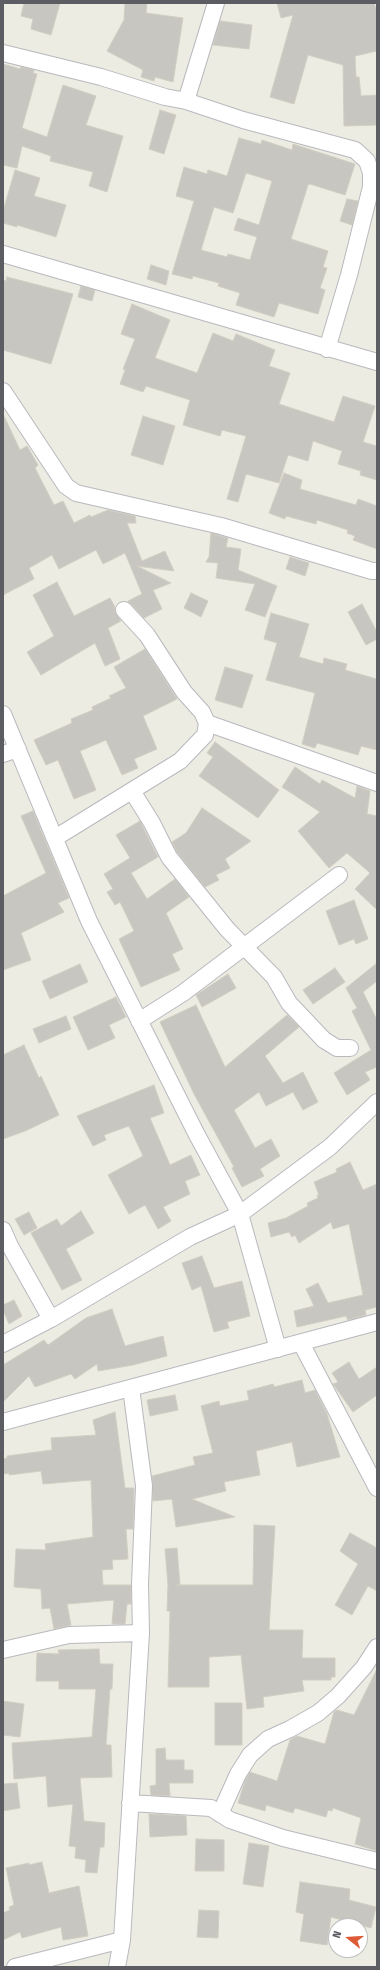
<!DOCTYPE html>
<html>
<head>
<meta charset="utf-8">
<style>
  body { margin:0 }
  #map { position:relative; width:380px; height:1970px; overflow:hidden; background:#edece3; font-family:"Fira Sans Condensed",sans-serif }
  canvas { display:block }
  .frame { position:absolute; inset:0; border:4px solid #5b5d62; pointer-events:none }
  .north { position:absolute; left:328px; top:1918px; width:40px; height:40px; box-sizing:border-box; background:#fff; border:1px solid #bdbec0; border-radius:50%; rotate:287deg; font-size:11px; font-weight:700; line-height:16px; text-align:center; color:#5b5d62 }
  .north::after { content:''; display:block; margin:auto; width:14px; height:18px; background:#de5b38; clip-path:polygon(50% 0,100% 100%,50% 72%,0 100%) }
</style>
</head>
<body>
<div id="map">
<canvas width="380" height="1970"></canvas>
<div class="frame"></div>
<div class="north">N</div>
</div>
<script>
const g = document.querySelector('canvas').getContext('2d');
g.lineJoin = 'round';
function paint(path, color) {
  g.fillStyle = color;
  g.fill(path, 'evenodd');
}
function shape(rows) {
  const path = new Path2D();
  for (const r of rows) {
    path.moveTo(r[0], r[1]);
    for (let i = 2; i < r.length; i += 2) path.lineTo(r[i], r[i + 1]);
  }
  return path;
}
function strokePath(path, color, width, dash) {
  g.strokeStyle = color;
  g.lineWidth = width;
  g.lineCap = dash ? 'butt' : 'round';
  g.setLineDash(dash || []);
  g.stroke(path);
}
const building = shape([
  [24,3,60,3,51,35,31,29,33,19,21,16,24,3],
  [125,3,147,3,146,13,183,18,173,82,155,77,154,81,141,77,143,70,107,51,124,20,125,3],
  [277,3,374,3,377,11,377,51,355,56,356,77,359,77,361,96,377,95,377,125,344,126,343,65,308,55,294,104,270,97,293,15,281,18,277,3],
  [220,21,252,25,249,49,213,45,220,21],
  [3,64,20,69,21,67,34,70,33,73,37,74,22,128,47,137,63,85,96,96,86,125,123,136,107,192,89,186,93,172,50,161,51,156,22,146,17,168,3,165,3,64],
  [160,110,176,115,164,154,149,149,160,110],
  [239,138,261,144,262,140,292,150,293,144,355,164,345,195,310,184,308,185,291,239,328,251,323,267,327,268,320,288,325,290,318,314,279,303,274,317,236,305,240,293,218,286,219,283,193,276,192,279,172,274,194,201,176,196,184,167,207,174,208,170,227,176,239,138],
  [246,173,272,181,259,225,238,218,234,230,257,237,250,260,228,254,227,257,201,250,214,207,233,213,246,173],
  [15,170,40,178,34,196,66,205,56,237,17,225,17,227,3,223,3,211,15,170],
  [347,199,358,201,352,225,340,221,347,199],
  [151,265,169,271,166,285,147,279,151,265],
  [7,277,73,294,51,364,3,350,3,280,6,281,7,277],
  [81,286,95,290,92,301,78,297,81,286],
  [132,304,170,320,155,358,197,373,213,333,233,341,236,334,275,350,269,366,290,373,279,404,334,422,343,396,375,406,363,442,377,446,377,480,360,475,361,471,338,464,342,451,313,441,308,461,288,455,279,483,246,474,238,502,227,499,246,436,222,430,220,436,183,425,190,400,146,386,143,392,120,384,125,370,123,369,135,339,121,334,132,304],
  [3,414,20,450,27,446,38,465,35,468,54,505,63,501,74,523,90,515,91,517,108,510,135,516,136,523,127,523,142,561,165,551,174,571,137,566,171,583,153,590,162,609,144,618,128,601,142,594,125,553,103,564,96,550,59,569,52,555,29,568,34,579,3,595,3,414],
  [143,416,175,426,163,465,131,455,143,416],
  [284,473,302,480,300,489,356,505,358,499,377,506,377,549,353,540,355,536,347,533,348,530,317,520,316,524,286,516,285,519,269,513,284,473],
  [211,533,228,538,226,547,241,549,238,570,277,586,265,617,245,610,255,584,216,578,218,563,206,562,209,557,211,533],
  [290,557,309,563,305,576,286,569,290,557],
  [57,582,74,616,110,598,115,607,115,612,121,621,108,628,120,659,105,666,95,643,41,675,27,652,54,636,33,595,57,582],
  [191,593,208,601,201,617,184,608,191,593],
  [362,604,377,632,377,639,366,645,348,612,362,604],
  [271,613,309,624,299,657,323,664,324,658,347,664,345,670,377,679,377,750,361,746,358,755,317,743,315,748,302,744,315,693,266,680,277,643,264,639,271,613],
  [145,649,177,699,143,716,157,749,134,759,138,768,122,775,106,740,80,751,96,790,74,799,58,760,46,765,34,740,72,723,71,719,93,710,92,707,111,698,109,696,126,688,114,667,145,649],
  [225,667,253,675,242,708,215,700,225,667],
  [215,742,279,790,258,818,199,776,213,757,207,753,215,742],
  [295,767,320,784,322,780,355,798,357,786,370,791,367,814,377,816,377,910,355,889,370,873,347,853,329,868,298,831,320,812,282,787,295,767],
  [202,808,251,841,225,859,230,868,216,875,219,880,205,887,177,852,172,842,186,833,202,808],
  [33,811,69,898,58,903,64,912,21,933,31,960,3,970,3,896,46,873,21,816,33,811],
  [140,821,158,857,131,873,147,899,175,879,189,897,166,913,183,949,172,954,180,970,141,987,119,939,134,931,120,902,115,905,107,892,113,889,104,874,130,858,116,835,140,821],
  [354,900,368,939,356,944,354,939,339,945,326,911,354,900],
  [377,963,377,981,363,992,377,1020,377,1067,365,1072,370,1080,347,1095,334,1073,371,1050,352,1011,357,1008,346,988,377,963],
  [80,964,88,982,50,999,42,981,80,964],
  [335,968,345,982,313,1004,303,990,335,968],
  [228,974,236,988,202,1007,196,995,228,974],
  [116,997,126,1017,109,1025,115,1038,88,1050,73,1017,116,997],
  [196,1005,225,1067,287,1015,299,1027,265,1056,283,1083,303,1072,318,1102,303,1110,293,1092,266,1106,259,1092,234,1110,255,1148,271,1139,280,1156,260,1169,264,1176,242,1187,232,1168,234,1167,194,1094,160,1022,196,1005],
  [66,1016,71,1029,39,1043,33,1029,66,1016],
  [24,1045,39,1078,41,1076,59,1115,25,1131,3,1139,3,1055,24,1045],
  [154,1085,164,1113,150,1118,170,1165,191,1155,200,1175,185,1181,190,1194,163,1207,171,1221,158,1229,145,1205,129,1214,108,1175,143,1156,129,1126,104,1135,106,1140,93,1146,77,1116,154,1085],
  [350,1162,363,1190,377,1184,377,1307,365,1310,366,1315,348,1320,346,1316,297,1327,294,1311,314,1306,306,1289,318,1283,328,1303,363,1295,349,1224,333,1229,331,1222,299,1243,295,1235,292,1237,289,1232,271,1237,268,1223,286,1218,308,1206,307,1203,318,1198,317,1195,319,1195,314,1182,337,1172,336,1169,350,1162],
  [81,1211,94,1233,66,1249,82,1280,62,1290,31,1233,57,1219,61,1226,81,1211],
  [29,1212,37,1228,24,1235,15,1219,29,1212],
  [202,1256,214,1288,242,1281,250,1316,227,1322,229,1328,214,1332,201,1286,192,1290,182,1263,202,1256],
  [14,1300,22,1316,9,1324,3,1310,3,1305,14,1300],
  [112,1309,125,1346,163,1336,167,1356,133,1365,98,1371,97,1364,75,1379,71,1374,35,1387,29,1376,3,1402,3,1365,44,1340,48,1345,86,1318,112,1309],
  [349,1362,359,1379,377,1367,377,1395,353,1412,333,1384,338,1382,332,1373,349,1362],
  [302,1380,305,1393,315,1390,327,1414,340,1457,297,1467,292,1442,256,1451,260,1475,224,1482,226,1491,192,1499,235,1517,176,1527,172,1499,153,1501,152,1476,195,1465,193,1457,213,1453,201,1406,219,1401,220,1406,249,1400,247,1391,273,1384,274,1387,302,1380],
  [175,1395,178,1410,150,1416,147,1400,175,1395],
  [115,1412,125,1488,134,1488,133,1529,126,1529,128,1559,112,1560,113,1569,102,1570,103,1585,131,1585,131,1604,127,1604,125,1624,112,1624,114,1600,67,1604,71,1625,54,1629,50,1608,42,1609,41,1589,14,1587,16,1549,46,1550,45,1544,93,1537,91,1480,43,1484,41,1471,9,1475,9,1473,3,1474,3,1459,7,1458,7,1456,52,1450,51,1438,96,1435,93,1420,115,1412],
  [254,1525,275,1526,269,1630,303,1630,302,1658,335,1658,335,1677,331,1677,331,1680,302,1680,304,1691,263,1697,264,1707,247,1709,241,1655,209,1657,209,1687,168,1687,170,1611,167,1611,168,1585,165,1549,177,1548,180,1585,176,1585,253,1585,254,1525],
  [350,1533,377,1548,377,1591,368,1586,352,1615,335,1605,358,1564,340,1551,350,1533],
  [99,1649,100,1664,113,1664,112,1689,110,1689,106,1745,111,1745,112,1777,80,1778,84,1821,105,1823,104,1847,100,1847,97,1873,85,1872,86,1860,75,1858,76,1847,69,1846,73,1804,48,1807,46,1776,14,1779,12,1743,92,1737,96,1689,59,1689,59,1681,36,1681,37,1653,59,1654,58,1650,99,1649],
  [377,1669,377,1851,355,1844,361,1818,333,1808,332,1811,328,1810,326,1817,295,1808,293,1813,266,1805,265,1811,238,1803,245,1781,250,1772,277,1781,290,1740,297,1736,325,1744,334,1712,337,1710,354,1715,377,1669],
  [3,1701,24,1704,20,1737,3,1735,3,1701],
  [215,1703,242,1703,242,1745,215,1745,215,1703],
  [165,1748,166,1760,184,1760,184,1770,193,1770,193,1783,169,1783,170,1796,151,1795,150,1786,156,1785,156,1749,165,1748],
  [17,1783,20,1808,3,1811,3,1784,17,1783],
  [149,1814,186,1816,187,1835,150,1837,149,1814],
  [196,1839,224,1840,224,1871,195,1871,196,1839],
  [249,1843,269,1846,263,1887,243,1884,249,1843],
  [42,1862,49,1893,79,1886,88,1936,63,1940,61,1927,22,1938,20,1932,3,1940,3,1913,10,1910,9,1907,14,1905,6,1868,29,1863,29,1865,42,1862],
  [300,1882,350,1889,349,1900,376,1907,371,1928,331,1917,327,1945,300,1941,304,1914,296,1912,300,1882],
  [199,1910,219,1911,218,1938,197,1937,199,1910]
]);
const minor = shape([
  [3,53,101,77,165,97,186,101,243,120,355,150,367,161,371,173,371,187,349,275,327,349],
  [186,101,216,3],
  [3,254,377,362],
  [3,391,66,486,76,493,221,526,372,571,377,571],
  [3,714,89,921,197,1135,240,1214,278,1349],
  [207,723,377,783],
  [3,754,18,749],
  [132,791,152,823,169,857,227,929,274,977,289,1003,324,1040,337,1048,350,1048],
  [55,838,180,761,205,735,207,723,202,712,184,692,147,635,124,610],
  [139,1021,183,993,339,875],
  [3,1230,10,1246,51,1319],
  [301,1343,377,1488],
  [3,1344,51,1319,190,1237,240,1214,330,1147,377,1102],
  [3,1422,377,1322],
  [3,1650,69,1635,141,1633],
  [130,1803,211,1808,230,1820,283,1838,377,1861],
  [220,1814,238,1774,250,1755,268,1739,290,1729,318,1713,338,1696,364,1667,377,1647],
  [15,1967,122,1940],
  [117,1967,122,1940,141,1633,140,1584,144,1486,131,1388]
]);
paint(building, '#c8c6c0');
strokePath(building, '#d1cec1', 1);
strokePath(minor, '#b8b9be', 18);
strokePath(minor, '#fff', 16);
</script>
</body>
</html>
